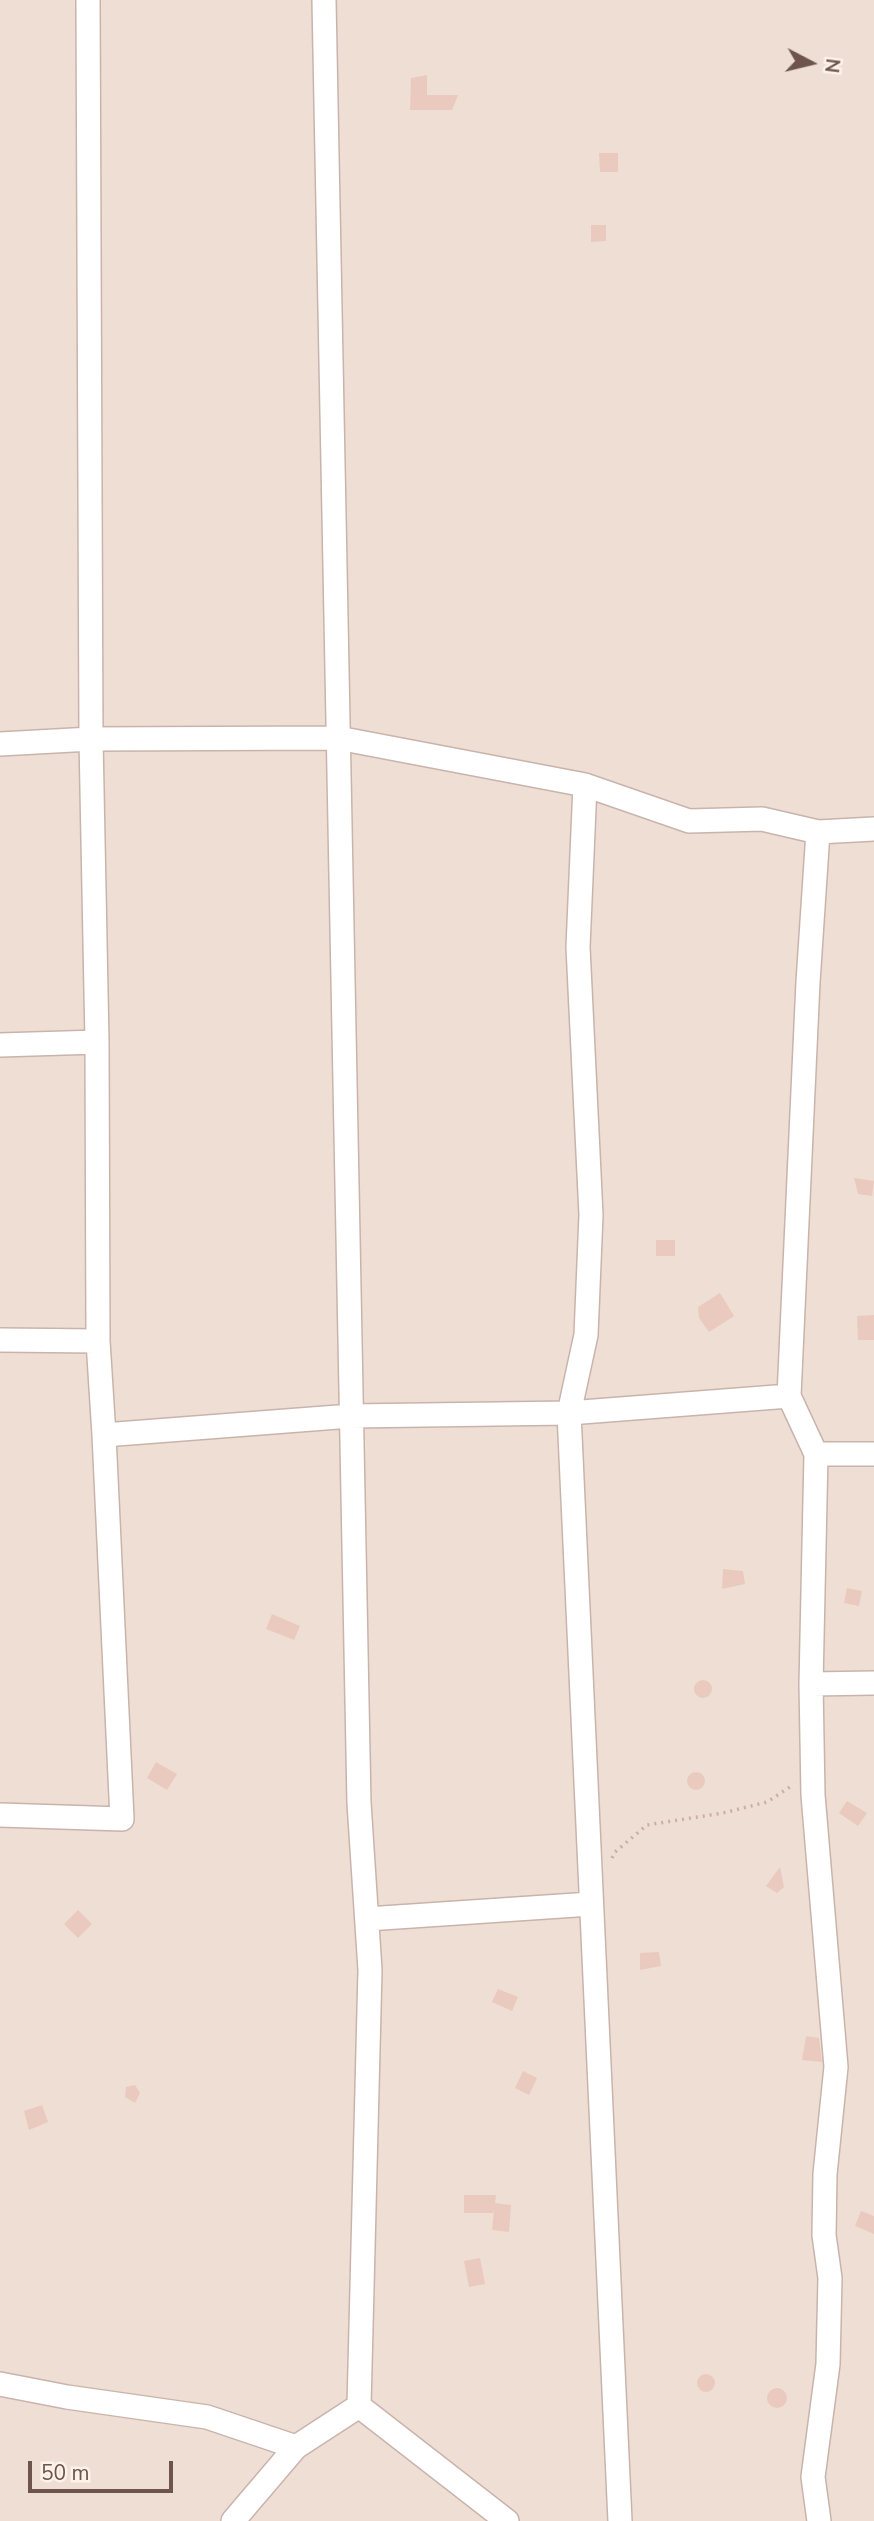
<!DOCTYPE html>
<html>
<head>
<meta charset="utf-8">
<style>
  body { margin:0 }
  #map { position:relative; width:874px; height:2521px; overflow:hidden; background:#f9ede4; font-family:"Nunito Sans",sans-serif }
  canvas { display:block }
  .north { position:absolute; left:776px; top:28px; width:70px; height:70px; -webkit-text-stroke:5px #fcf2e9; paint-order:stroke; rotate:97deg; font-size:19px; font-weight:700; line-height:28px; text-align:center; color:#6d544d }
  .north::after { content:''; display:block; margin:auto; width:24px; height:32px; background:#6d544d; clip-path:polygon(50% 0,100% 100%,50% 72%,0 100%) }
  .scale { position:absolute; left:28px; top:2461px; width:145px; height:32px; box-sizing:border-box; border:4px solid #6d544d; border-top:0; padding-left:9px; font-size:21px; line-height:24px; white-space:nowrap; color:#6d544d; -webkit-text-stroke:5px #fcf2e9; paint-order:stroke }
</style>
</head>
<body>
<div id="map">
<canvas width="874" height="2521"></canvas>
<div class="north">N</div>
<div class="scale">50 m</div>
</div>
<script>
const g = document.querySelector('canvas').getContext('2d');
g.lineJoin = 'round';
function paint(path, color) {
  g.fillStyle = color;
  g.fill(path, 'evenodd');
}
function shape(rows) {
  const path = new Path2D();
  for (const r of rows) {
    if (r.length === 3) {
      path.moveTo(r[0] + r[2], r[1]);
      path.arc(r[0], r[1], r[2], 0, 2 * Math.PI);
      continue;
    }
    path.moveTo(r[0], r[1]);
    for (let i = 2; i < r.length; i += 2) path.lineTo(r[i], r[i + 1]);
  }
  return path;
}
function strokePath(path, color, width, dash) {
  g.strokeStyle = color;
  g.lineWidth = width;
  g.lineCap = dash ? 'butt' : 'round';
  g.setLineDash(dash || []);
  g.stroke(path);
}
const residential = shape([
  [0,0,874,0,874,2521,0,2521]
]);
const building = shape([
  [427,75,427,95,458,95,452,110,410,110,411,78],
  [599,153,618,153,618,172,600,172],
  [591,225,606,225,606,241,591,242],
  [854,1178,874,1181,872,1196,858,1194],
  [656,1240,675,1240,675,1256,656,1256],
  [720,1293,734,1316,709,1332,699,1318,698,1307],
  [874,1315,874,1340,858,1340,857,1316],
  [723,1569,743,1571,745,1584,722,1589],
  [847,1588,862,1591,859,1606,844,1603],
  [272,1614,300,1626,294,1640,266,1629],
  [703,1689,9],
  [156,1762,177,1774,167,1790,147,1778],
  [696,1781,9],
  [847,1801,867,1813,858,1826,839,1813],
  [780,1867,784,1887,777,1893,766,1886],
  [78,1910,92,1924,78,1938,64,1924],
  [659,1952,661,1966,640,1970,640,1953],
  [498,1989,518,1997,512,2011,492,2002],
  [806,2036,819,2038,822,2062,802,2060],
  [523,2071,537,2078,529,2095,515,2088],
  [135,2085,140,2093,135,2103,125,2097,126,2087],
  [42,2105,48,2122,29,2130,24,2111],
  [464,2195,496,2195,495,2203,511,2205,509,2232,492,2230,494,2210,493,2213,464,2213],
  [861,2211,874,2216,874,2234,855,2226],
  [480,2258,485,2284,469,2287,464,2261],
  [706,2383,9],
  [777,2398,10]
]);
const path = shape([
  [612,1858,615,1852,647,1825,723,1813,767,1802,793,1785]
]);
const minor = shape([
  [0,744,91,739,88,0],
  [585,785,578,947,591,1215,586,1335,569,1413,620,2521],
  [818,832,808,982,789,1396,816,1454,811,1684,813,1795,836,2067,825,2174,824,2235,830,2278,828,2364,813,2477,819,2521],
  [0,1045,97,1042],
  [0,1340,98,1341],
  [104,1435,351,1416,569,1413,789,1396],
  [816,1454,874,1454],
  [811,1684,874,1683],
  [0,1815,122,1819,104,1435,98,1341,97,1042,91,739,338,738,585,785,689,821,762,819,818,832,874,829],
  [367,1919,591,1904],
  [0,2384,67,2397,207,2417,296,2447],
  [359,2406,507,2521],
  [233,2521,296,2447,359,2406,370,1970,359,1803,324,0]
]);
paint(residential, '#efded3');
paint(building, '#eacabf');
strokePath(minor, '#c8b4ac', 26);
strokePath(path, '#ceada3', 3.5, [2, 5]);
strokePath(minor, '#fff', 23);
</script>
</body>
</html>
